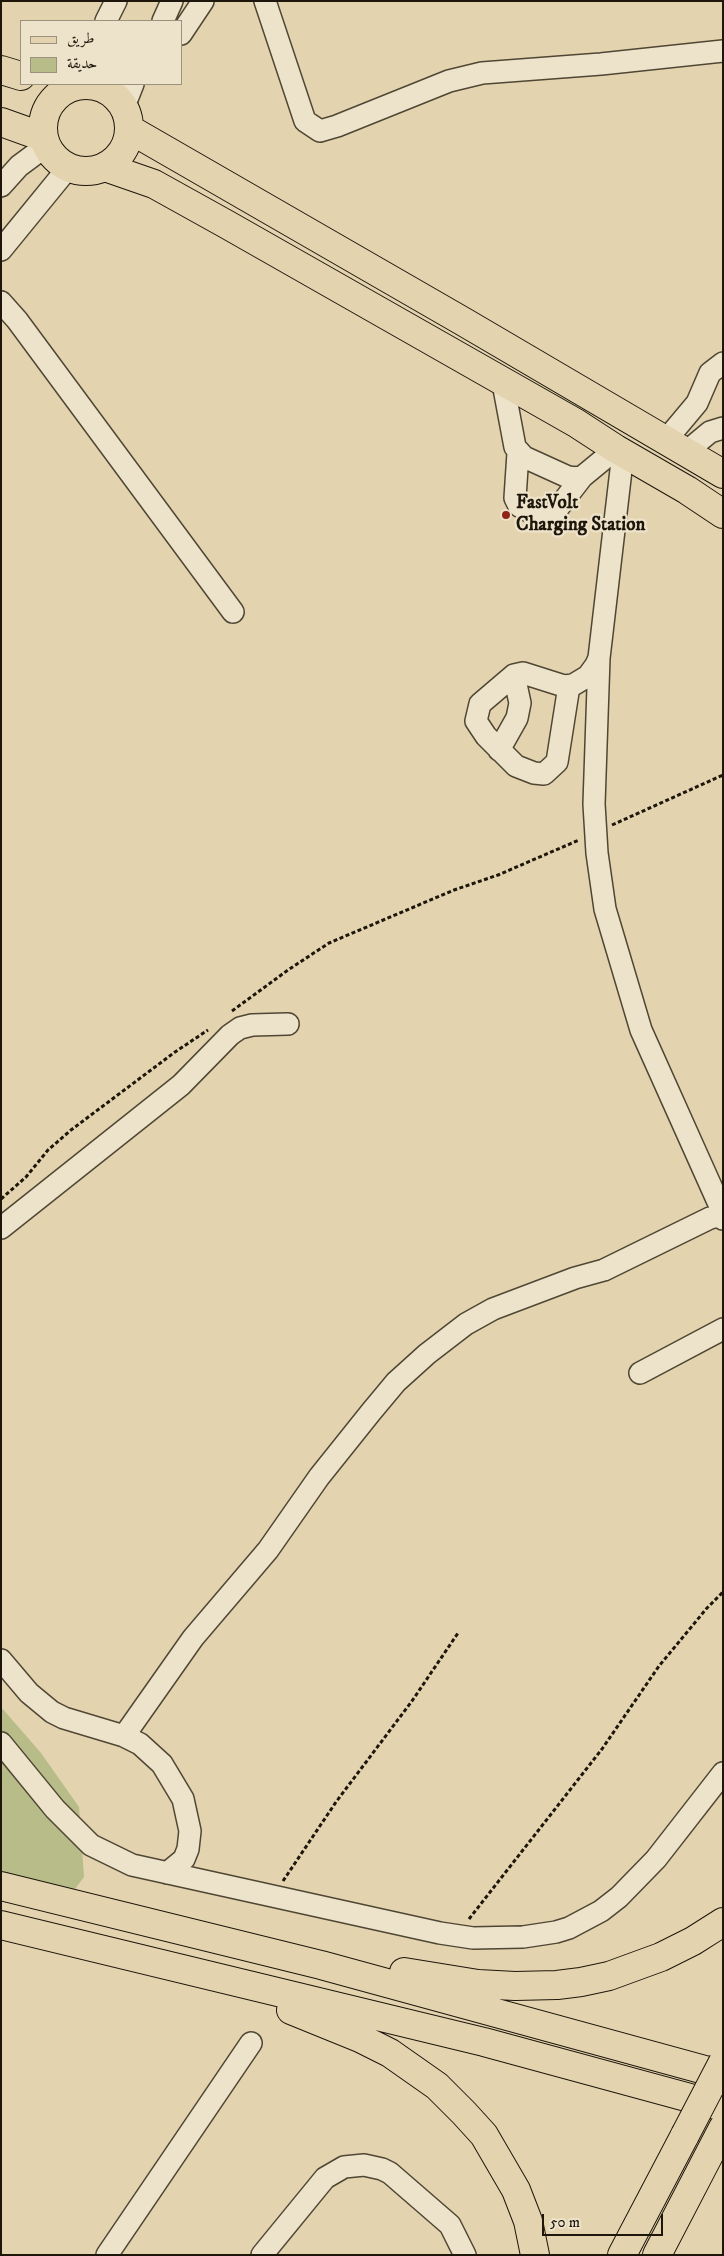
<!DOCTYPE html>
<html>
<head>
<meta charset="utf-8">
<style>
  body { margin:0 }
  #map { position:relative; width:724px; height:2256px; overflow:hidden; background:#e3d4af; font-family:"IM FELL DW Pica",Amiri,serif }
  canvas { display:block }
  .frame { position:absolute; inset:0; border:2px solid #1e160b; pointer-events:none }
  .legend { position:absolute; left:20px; top:20px; width:162px; height:65px; box-sizing:border-box; background:#ede3cb; border:1px solid #9a917e; margin:0; padding:6px 9px; list-style:none; font-size:15px; color:#1e160b }
  .legend li { display:flex; align-items:center; gap:10px; height:25px }
  .legend b { width:25px; border:1px solid #9a917e }
  .scale { position:absolute; left:542px; top:2214px; width:121px; height:22px; box-sizing:border-box; border:2px solid #1e160b; border-top:0; padding-left:6px; font-size:15px; line-height:18px; white-space:nowrap; color:#1e160b; -webkit-text-stroke:4px #ede3cb; paint-order:stroke }
</style>
</head>
<body>
<div id="map">
<canvas width="724" height="2256"></canvas>
<div class="frame"></div>
<ul class="legend">
<li><b style="height:6px;background:#e3d4af"></b>طريق</li>
<li><b style="height:14px;background:#b7bc88"></b>حديقة</li>
</ul>
<div class="scale">50 m</div>
</div>
<script>
const g = document.querySelector('canvas').getContext('2d');
g.lineJoin = 'round';
function paint(path, color) {
  g.fillStyle = color;
  g.fill(path, 'evenodd');
}
function shape(rows) {
  const path = new Path2D();
  for (const r of rows) {
    if (r.length === 3) {
      path.moveTo(r[0] + r[2], r[1]);
      path.arc(r[0], r[1], r[2], 0, 2 * Math.PI);
      continue;
    }
    path.moveTo(r[0], r[1]);
    for (let i = 2; i < r.length; i += 2) path.lineTo(r[i], r[i + 1]);
  }
  return path;
}
function strokePath(path, color, width, dash) {
  g.strokeStyle = color;
  g.lineWidth = width;
  g.lineCap = dash ? 'butt' : 'round';
  g.setLineDash(dash || []);
  g.stroke(path);
}
function drawText(font, color, halo, rows, align = 'center') {
  g.font = font + ' "IM FELL DW Pica",serif';
  g.lineWidth = 4.5;
  g.setLineDash([]);
  g.textBaseline = 'middle';
  g.strokeStyle = halo;
  g.fillStyle = color;
  for (const [text, x, y, turn = 0] of rows) {
    g.save();
    g.translate(x, y);
    g.rotate((+turn || 0) * Math.PI / 180);
    g.textAlign = isNaN(turn) ? turn : align;
    if (halo) g.strokeText(text, 0, 0);
    g.fillText(text, 0, 0);
    g.restore();
  }
}
const green = shape([
  [1,1707,41,1753,79,1807,84,1877,72,1893,1,1873]
]);
const path = shape([
  [612,825,723,775],
  [232,1011,288,970,329,943,454,890,498,875,579,840],
  [1,1199,26,1177,48,1150,71,1130,175,1052,208,1030],
  [283,1881,336,1802,412,1701,458,1633],
  [469,1919,602,1749,659,1666,707,1608,723,1592]
]);
const minor = shape([
  [265,1,305,121,320,131,337,126,449,81,482,73,601,64,723,51],
  [106,21,116,1],
  [163,21,172,1],
  [181,34,203,1],
  [74,85,75,84],
  [124,107,133,84],
  [1,186,19,166,46,146],
  [1,250,68,168],
  [1,302,17,320,233,612],
  [503,383,515,447,524,457,568,477,575,478,582,477,616,449],
  [666,440,697,403,710,373,723,363],
  [686,452,710,432,723,428],
  [518,453,515,498,519,506,538,516,547,517,555,512,582,477],
  [599,658,594,804,597,853,605,909,641,1030,723,1213],
  [569,686,557,762,544,774,534,773,516,766,486,736,476,721,480,704,514,675,523,673,564,686,573,685,588,676,596,665,599,658,623,453],
  [499,750,517,718,520,703,514,675],
  [1,1228,181,1085,230,1035,240,1028,252,1025,288,1024],
  [640,1373,723,1329],
  [1,1660,29,1693,52,1712,64,1718,124,1736,140,1744,162,1764,183,1799,190,1831,188,1849,184,1859,167,1873],
  [124,1736,193,1638,268,1550,319,1477,371,1412,396,1382,427,1354,466,1324,493,1309,575,1278,604,1270,710,1218,720,1216,723,1219],
  [1,1743,55,1809,91,1845,132,1865,440,1933,473,1938,523,1937,556,1932,569,1928,601,1911,619,1897,656,1859,723,1773],
  [107,2255,251,2043],
  [262,2255,325,2178,344,2167,364,2165,382,2169,390,2173,450,2225,465,2255]
]);
const major = shape([
  [1,70,21,76],
  [86,128,43],
  [1,122,43,137],
  [129,129,464,322,723,474],
  [105,167,154,184,226,224,576,423,616,449,687,490,723,514],
  [622,2255,685,2135],
  [657,2255,723,2128]
]);
const highway = shape([
  [1,1886,321,1965,723,2075],
  [1,1925,484,2042,723,2107],
  [404,1972,478,1984,515,1986,557,1985,581,1982,609,1976,661,1957,693,1941,723,1922],
  [291,2010,360,2038,390,2053,437,2086,464,2113,484,2135,516,2190,528,2221,535,2255]
]);
const majorBridge = shape([
  [685,2135,723,2062]
]);
const markers = [
  [506,515,5,"#8f2418"]
];
const poiNames = [
  ["FastVolt",516,504],
  ["Charging Station",516,526]
];
paint(green, '#b7bc88');
strokePath(minor, '#4f4634', 24);
strokePath(major, '#1e160b', 30);
strokePath(highway, '#1e160b', 30);
strokePath(path, '#1e160b', 3, [4, 2.5]);
strokePath(minor, '#ede3cb', 21);
strokePath(major, '#e3d4af', 28);
strokePath(highway, '#e3d4af', 28);
strokePath(majorBridge, '#1e160b', 30, []);
strokePath(majorBridge, '#e3d4af', 28);
for (const [x, y, r, color] of markers) {
  const dot = new Path2D();
  dot.arc(x, y, r, 0, 2 * Math.PI);
  g.fillStyle = color;
  g.fill(dot);
  strokePath(dot, '#ede3cb', 2);
}
drawText('bold 19px', '#1e160b', '#ede3cb', poiNames, 'left');
</script>
</body>
</html>
